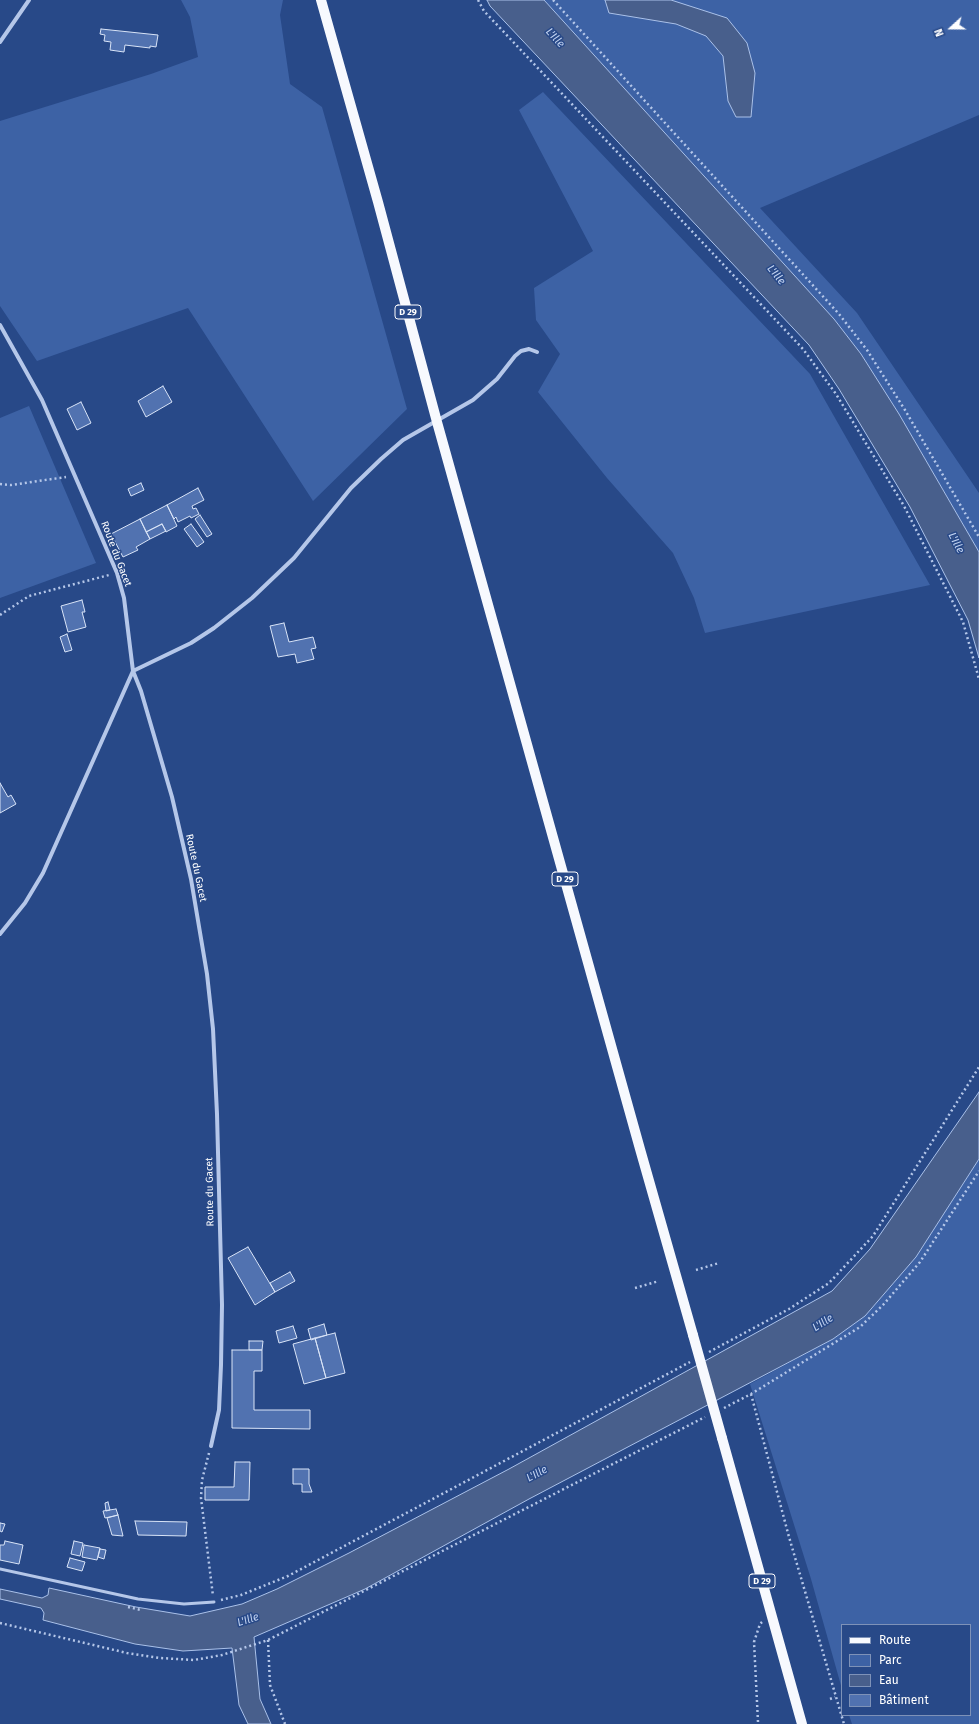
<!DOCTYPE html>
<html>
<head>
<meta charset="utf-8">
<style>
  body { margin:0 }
  #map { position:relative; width:979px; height:1724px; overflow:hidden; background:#284988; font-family:"Fira Sans",sans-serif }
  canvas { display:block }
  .legend { position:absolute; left:841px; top:1624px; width:130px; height:92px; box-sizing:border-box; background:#284988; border:1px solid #7e92b8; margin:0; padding:5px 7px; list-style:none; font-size:12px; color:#fff }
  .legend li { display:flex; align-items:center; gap:8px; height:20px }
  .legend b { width:20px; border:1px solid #7e92b8 }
  .north { position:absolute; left:931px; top:8px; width:40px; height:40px; -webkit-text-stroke:3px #284988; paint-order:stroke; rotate:249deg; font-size:11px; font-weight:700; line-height:16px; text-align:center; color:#fff }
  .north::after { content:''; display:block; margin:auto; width:14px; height:18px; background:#fff; clip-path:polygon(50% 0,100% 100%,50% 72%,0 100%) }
</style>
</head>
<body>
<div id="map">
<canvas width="979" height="1724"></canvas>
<ul class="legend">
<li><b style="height:5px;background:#f7f9fe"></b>Route</li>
<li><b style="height:11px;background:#3d62a5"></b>Parc</li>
<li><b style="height:11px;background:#485f8c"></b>Eau</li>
<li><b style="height:11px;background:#5172b0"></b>Bâtiment</li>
</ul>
<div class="north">N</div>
</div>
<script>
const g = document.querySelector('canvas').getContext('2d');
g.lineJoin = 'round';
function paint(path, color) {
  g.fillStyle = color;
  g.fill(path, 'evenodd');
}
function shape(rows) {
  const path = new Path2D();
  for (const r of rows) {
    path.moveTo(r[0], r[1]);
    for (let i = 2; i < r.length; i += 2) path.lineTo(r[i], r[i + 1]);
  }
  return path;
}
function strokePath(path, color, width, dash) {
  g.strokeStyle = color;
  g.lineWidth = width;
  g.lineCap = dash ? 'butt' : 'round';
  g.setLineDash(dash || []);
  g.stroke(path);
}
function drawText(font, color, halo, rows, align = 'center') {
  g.font = font + ' "Fira Sans",sans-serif';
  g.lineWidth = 3;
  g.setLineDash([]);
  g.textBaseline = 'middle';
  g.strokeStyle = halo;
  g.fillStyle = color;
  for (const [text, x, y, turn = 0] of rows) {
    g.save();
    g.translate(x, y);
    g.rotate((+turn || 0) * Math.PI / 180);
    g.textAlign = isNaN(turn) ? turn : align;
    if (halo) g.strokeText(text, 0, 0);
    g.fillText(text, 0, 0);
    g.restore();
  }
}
const green = shape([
  [181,0,283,0,280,15,290,84,322,107,407,409,313,501,188,308,37,361,0,306,0,121,151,74,198,57,190,17],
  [544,0,979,0,979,115,760,208,857,313,979,493,979,552,899,414,861,354,834,319],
  [543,92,810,374,930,585,705,633,694,598,673,553,607,478,538,392,560,354,536,320,534,288,593,251,519,110],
  [29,406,96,563,0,598,0,418],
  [979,1159,979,1724,852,1724,849,1715,970,1715,970,1625,842,1625,842,1689,811,1579,750,1384,833,1339,865,1316,916,1257]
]);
const water = shape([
  [487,0,544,0,834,319,861,354,899,414,979,552,979,658,968,620,910,507,839,389,809,345,490,6,487,0],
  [605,0,671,0,727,18,747,43,755,73,751,117,736,117,728,101,723,56,706,36,676,24,609,13,605,0],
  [979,1092,979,1159,916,1257,865,1316,833,1339,529,1499,365,1589,254,1637,260,1699,271,1724,248,1724,239,1705,232,1648,183,1651,135,1644,43,1620,44,1613,41,1608,0,1599,0,1589,42,1598,48,1595,49,1588,136,1607,190,1616,242,1604,277,1589,349,1553,509,1469,832,1291,870,1249,979,1092]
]);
const building = shape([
  [101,29,158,35,156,47,150,46,150,48,125,45,124,52,110,50,111,42,104,41,105,35,100,34,101,29],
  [163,386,172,402,146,417,138,401,163,386],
  [81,402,91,423,77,430,67,409,81,402],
  [141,483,144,490,131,496,128,489,141,483],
  [198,488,204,500,192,506,193,509,196,508,199,514,191,518,190,516,178,522,176,517,174,519,167,505,198,488],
  [167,505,177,526,166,532,162,524,146,532,140,519,167,505],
  [200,515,212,534,207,537,195,519,200,515],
  [140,519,150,539,136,547,138,550,123,557,111,534,140,519],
  [162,524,166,531,150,539,146,532,162,524],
  [191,524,204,542,197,547,184,529,191,524],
  [82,600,85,612,82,612,86,627,68,632,61,606,82,600],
  [284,623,289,642,313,637,316,648,311,649,314,659,297,663,295,654,278,657,270,626,284,623],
  [67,634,72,650,65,652,60,637,67,634],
  [0,783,8,797,11,795,16,804,0,813,0,783],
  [248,1247,275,1292,255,1305,228,1258,248,1247],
  [290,1272,295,1281,275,1292,270,1283,290,1272],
  [324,1324,327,1335,311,1340,308,1329,324,1324],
  [293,1326,297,1338,279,1343,276,1331,293,1326],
  [335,1333,345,1373,326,1378,315,1338,335,1333],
  [315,1338,326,1378,304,1384,293,1344,315,1338],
  [249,1341,263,1341,262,1350,249,1350,249,1341],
  [232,1350,262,1350,262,1371,254,1371,254,1410,310,1410,310,1429,232,1428,232,1350],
  [235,1462,250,1462,249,1500,205,1500,205,1487,234,1487,235,1462],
  [293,1469,309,1469,309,1484,312,1492,302,1492,302,1484,293,1484,293,1469],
  [108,1502,110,1510,106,1511,105,1503,108,1502],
  [116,1509,118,1515,105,1518,103,1511,116,1509],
  [118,1515,123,1536,112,1535,107,1518,118,1515],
  [135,1521,187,1522,186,1536,138,1535,135,1521],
  [0,1523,5,1524,2,1532,0,1531,0,1523],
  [5,1541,23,1545,19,1564,0,1560,0,1545,4,1545,5,1541],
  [74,1541,83,1543,80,1556,71,1554,74,1541],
  [84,1545,100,1548,97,1560,82,1557,84,1545],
  [100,1549,106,1550,104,1559,98,1557,100,1549],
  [70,1558,85,1562,82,1571,67,1567,70,1558]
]);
const path = shape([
  [478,0,484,11,803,349,836,394,904,506,963,622,979,679],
  [553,0,839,314,867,350,905,410,979,537],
  [0,484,11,485,66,477],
  [0,615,29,596,109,575],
  [696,1270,719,1263],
  [635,1288,659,1281],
  [709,1352,789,1309,829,1283,873,1236,979,1067],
  [751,1394,789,1537,844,1724],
  [724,1408,751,1394,860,1327,883,1305,920,1262,979,1171],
  [209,1453,202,1480,201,1498,213,1596],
  [221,1600,241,1595,288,1576,690,1362],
  [128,1607,141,1610],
  [0,1623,127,1653,160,1658,194,1660,222,1655,268,1640,705,1417],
  [268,1640,270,1685,285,1724],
  [830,1699,835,1697],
  [758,1722,754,1642,760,1624,762,1622]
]);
const service = shape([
  [0,1569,138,1599,184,1604,214,1602]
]);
const minor = shape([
  [0,42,29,0],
  [0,325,42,400,117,573,124,598,133,671,141,691,172,797,191,879,207,974,213,1029,217,1114,222,1305,221,1365,219,1410,211,1446],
  [0,934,25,903,43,873,133,671,191,643,214,628,252,598,294,558,351,488,381,459,403,440,473,400,497,379,515,356,521,351,529,349,537,352]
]);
const primary = shape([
  [321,0,378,202,437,422,640,1149,693,1335],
  [722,1438,802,1724]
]);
const primaryBridge = shape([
  [693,1335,722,1438]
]);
const shields = [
  [408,312,26],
  [565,879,26],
  [762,1581,26]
];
const shieldNames = [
  ["D 29",408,312],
  ["D 29",565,879],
  ["D 29",762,1581]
];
const streetNames = [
  ["Route du Gacet",116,554,69],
  ["Route du Gacet",196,868,78],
  ["Route du Gacet",210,1192,-91]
];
const waterNames = [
  ["L'Ille",555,38,47],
  ["L'Ille",776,275,51],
  ["L'Ille",956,543,62],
  ["L'Ille",823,1323,-32],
  ["L'Ille",537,1474,-28],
  ["L'Ille",248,1620,-18]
];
paint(green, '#3d62a5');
paint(water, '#485f8c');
strokePath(water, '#aac1e9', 1);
paint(building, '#5172b0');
strokePath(building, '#d9e4f7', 1);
strokePath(path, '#b5c7e9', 2.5, [2, 3]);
strokePath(service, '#b5c7e9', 3);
strokePath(minor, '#b5c7e9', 4);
strokePath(primary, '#f7f9fe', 10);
strokePath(primaryBridge, '#f7f9fe', 10);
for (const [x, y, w] of shields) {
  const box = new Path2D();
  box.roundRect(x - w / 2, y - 7, w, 14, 3);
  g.fillStyle = '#284988';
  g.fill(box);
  strokePath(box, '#fff', 1);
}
drawText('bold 9px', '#fff', null, shieldNames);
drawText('10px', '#fff', '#284988', streetNames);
drawText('italic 11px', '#c1d2f0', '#284988', waterNames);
</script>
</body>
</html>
